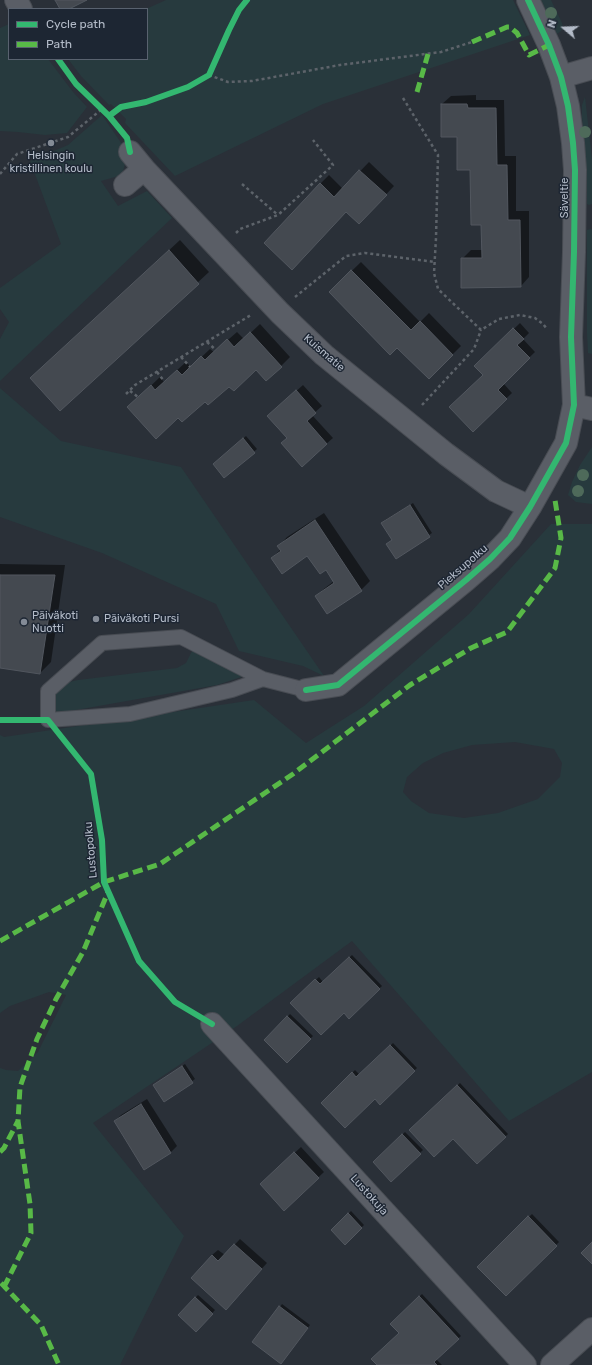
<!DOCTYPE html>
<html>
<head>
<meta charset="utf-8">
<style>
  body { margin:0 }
  #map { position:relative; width:592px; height:1365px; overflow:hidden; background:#2a3038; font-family:Rubik,sans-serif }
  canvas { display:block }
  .legend { position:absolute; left:8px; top:8px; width:140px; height:52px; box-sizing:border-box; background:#1d2633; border:1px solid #59626f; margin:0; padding:5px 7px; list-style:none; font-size:12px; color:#b4bcc9 }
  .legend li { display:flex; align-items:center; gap:8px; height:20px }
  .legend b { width:20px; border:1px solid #59626f }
  .north { position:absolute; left:544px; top:8px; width:40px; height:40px; -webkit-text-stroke:3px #1d2633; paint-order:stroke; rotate:289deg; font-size:11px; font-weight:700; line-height:16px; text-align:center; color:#b4bcc9 }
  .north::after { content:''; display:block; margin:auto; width:14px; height:18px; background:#b4bcc9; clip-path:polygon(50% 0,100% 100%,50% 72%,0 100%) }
</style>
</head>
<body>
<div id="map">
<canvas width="592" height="1365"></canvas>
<ul class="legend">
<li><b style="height:5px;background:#33b770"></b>Cycle path</li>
<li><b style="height:5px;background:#58b947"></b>Path</li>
</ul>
<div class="north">N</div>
</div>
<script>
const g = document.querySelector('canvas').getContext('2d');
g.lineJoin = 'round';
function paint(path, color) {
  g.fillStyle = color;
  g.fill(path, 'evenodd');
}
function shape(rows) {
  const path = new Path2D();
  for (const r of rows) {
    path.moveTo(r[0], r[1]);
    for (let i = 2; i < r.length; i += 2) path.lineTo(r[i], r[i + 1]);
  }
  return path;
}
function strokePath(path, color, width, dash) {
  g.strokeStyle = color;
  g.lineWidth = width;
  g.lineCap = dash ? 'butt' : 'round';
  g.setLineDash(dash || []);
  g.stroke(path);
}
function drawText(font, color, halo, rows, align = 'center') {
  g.font = font + ' Rubik,sans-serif';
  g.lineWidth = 3;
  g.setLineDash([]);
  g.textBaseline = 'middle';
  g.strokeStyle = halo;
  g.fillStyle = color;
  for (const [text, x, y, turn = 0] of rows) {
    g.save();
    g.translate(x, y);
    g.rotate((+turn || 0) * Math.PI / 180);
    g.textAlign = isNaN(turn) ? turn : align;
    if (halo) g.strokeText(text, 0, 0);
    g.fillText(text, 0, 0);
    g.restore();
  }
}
const green = shape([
  [166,0,513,0,530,35,323,104,175,176,125,123,126,119,111,104,109,105,81,76,68,59,147,59,146,9],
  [541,0,551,0,562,23,563,28,561,31,557,34],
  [9,24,9,59,48,59,73,92,87,107,67,133,45,135,18,132,0,131,0,28],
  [585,97,592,159,592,204,589,205,587,204,587,188,582,118,582,105],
  [102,115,128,153,122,175,101,181,118,206,147,191,172,218,0,381,0,339,9,322,0,309,0,288,61,244,30,161,68,145],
  [591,229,592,230,592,354,588,353,587,333,587,230],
  [0,388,61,441,181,467,324,676,303,666,239,651,216,604,102,553,0,517],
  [592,447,592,504,576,502,568,495,572,482,580,465],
  [551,524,592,524,592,1072,509,1121,352,941,237,1026,93,1123,184,1236,120,1365,0,1365,0,1068,6,1070,18,1071,38,1052,66,995,49,992,10,1006,0,1013,0,735,4,737,254,700,306,743,364,706,469,614],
  [515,742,554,749,562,763,560,777,538,799,498,813,464,818,429,813,411,801,403,792,407,777,423,763,443,753,472,745],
  [194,649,244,676,217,685,59,713,52,710,52,703,57,688,61,684,78,680,177,668,186,663,191,653]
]);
const shadow = shape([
  [476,95,476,100,504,100,505,156,516,156,516,211,529,211,529,277,521,286,462,259,471,250,483,250,482,224,471,169,458,136,442,104,451,96],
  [369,162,394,186,359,223,320,184,329,175,343,189],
  [180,240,209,272,60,410,31,378],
  [361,262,420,322,429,313,461,346,429,378,397,346,330,292],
  [520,323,529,333,523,339,535,352,503,383,512,393,473,430,484,374,476,366],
  [260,324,290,357,281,366,256,369,178,417,137,399,160,377,164,382,186,362,191,367,210,349,214,352,237,332,244,339],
  [303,385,322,406,312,415,333,438,302,465,274,411],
  [246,436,257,449,224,477,217,461],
  [413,503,432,533,396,558,393,540,385,520],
  [324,513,370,581,361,590,327,613,316,596,325,588,334,581,326,568,308,555,272,558,281,549,279,546,287,537],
  [0,564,65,565,51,662,40,673,0,667],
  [352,955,382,986,349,1017,344,1012,292,1003,319,977,323,982],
  [290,1014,313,1036,287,1062,265,1040],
  [393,1043,417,1068,380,1103,375,1098,322,1103,355,1070,360,1075],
  [185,1064,195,1079,164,1101,157,1083],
  [460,1083,508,1134,478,1163,453,1137,410,1130],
  [147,1099,177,1146,171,1152,145,1168,115,1121,121,1115],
  [405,1132,423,1150,391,1180,374,1162],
  [301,1147,324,1172,285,1209,261,1184],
  [351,1211,364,1225,345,1244,332,1230],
  [532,1214,559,1242,506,1295,478,1267],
  [240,1239,267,1263,231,1302,212,1255,218,1250,225,1255],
  [422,1294,461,1336,436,1359,442,1365,379,1365,400,1333,391,1324],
  [198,1295,215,1310,196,1331,179,1315],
  [282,1304,310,1325,281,1363,280,1307]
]);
const building = shape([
  [55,0,87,0,69,9,60,9,55,0],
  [441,104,467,104,468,108,496,108,497,165,507,165,508,220,520,220,521,287,461,288,461,258,482,258,481,225,471,225,470,170,457,170,457,137,441,137,441,104],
  [359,170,387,195,359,224,346,212,292,270,264,243,320,183,334,197,359,170],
  [169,250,199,284,60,411,30,378,169,250],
  [351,270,411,330,420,321,453,355,429,379,397,348,390,355,329,292,351,270],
  [513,328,524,339,517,345,530,358,498,390,507,399,473,432,449,407,483,375,474,366,513,328],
  [250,332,282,367,266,381,256,370,234,391,229,387,208,405,205,402,182,422,178,418,156,439,127,407,151,385,155,390,177,370,182,375,201,356,205,360,227,339,234,347,250,332],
  [296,390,316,413,307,421,327,444,302,467,281,443,287,438,267,416,296,390],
  [243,438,255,453,224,478,213,464,243,438],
  [410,505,430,537,396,559,386,544,392,540,381,523,410,505],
  [315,520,362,591,327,614,315,596,334,583,326,570,320,574,307,556,282,574,271,558,281,551,277,546,315,520],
  [0,575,55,575,40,674,0,668,0,575],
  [349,957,380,989,349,1019,344,1013,321,1035,290,1003,315,979,320,984,349,957],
  [287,1016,311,1039,287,1063,264,1040,287,1016],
  [390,1045,415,1071,380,1105,375,1099,345,1128,321,1103,352,1072,356,1077,390,1045],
  [182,1066,193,1083,164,1102,153,1085,182,1066],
  [457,1085,506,1137,477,1164,453,1139,434,1157,409,1130,457,1085],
  [141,1104,171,1153,144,1170,114,1121,141,1104],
  [402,1134,421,1154,391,1182,373,1162,402,1134],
  [294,1152,319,1178,284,1211,260,1184,294,1152],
  [348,1213,362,1228,345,1245,331,1230,348,1213],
  [528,1216,557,1246,506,1296,477,1267,528,1216],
  [592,1242,592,1264,581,1253,592,1242],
  [234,1244,262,1269,226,1310,191,1278,212,1255,218,1261,234,1244],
  [419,1296,459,1339,434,1362,437,1365,377,1365,371,1359,399,1333,390,1324,419,1296],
  [195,1297,213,1314,196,1332,178,1315,195,1297],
  [279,1306,308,1328,281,1364,252,1342,279,1306]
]);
const path = shape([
  [209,75,228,82,252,81,340,65,441,52,472,42],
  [403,98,438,155,436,238,434,273,438,289,481,330,499,319,520,315,535,318,543,324,547,329],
  [0,174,17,154,68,137,102,109],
  [242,184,278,215],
  [236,233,240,229,278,215,333,165,313,140],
  [295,297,346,256,365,253,435,262],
  [207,342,216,350],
  [181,357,190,367],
  [157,372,164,381],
  [130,391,138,397],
  [126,394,135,385,251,315],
  [422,405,474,349,481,330]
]);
const service = shape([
  [263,679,232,690,130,714,48,720,48,691,102,643,181,637,263,679,306,690]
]);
const minor = shape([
  [16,0,21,9],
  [561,77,592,68],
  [130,152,144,169],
  [125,185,144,169,280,313,324,355,446,454,496,491,530,507],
  [574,405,592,409],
  [306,690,338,685,466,580,490,559,510,538,530,507,566,443,574,405,571,337,574,252,575,170,573,143,568,106,561,77,549,45,528,0],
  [212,1024,525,1365],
  [552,1365,592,1329]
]);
const quiet = shape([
  [472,42,507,27,510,27,517,33,529,55,549,45],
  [417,92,428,54],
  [0,941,104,882,160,864,293,774,410,685,471,648,507,632,555,568,561,538,555,500],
  [0,1152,4,1148,18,1121],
  [1,1283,41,1325,59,1365],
  [4,1287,31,1233,30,1204,18,1121,20,1087,37,1039,56,999,83,952,108,892]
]);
const cycleway = shape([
  [58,59,76,84,109,116,127,138,130,152],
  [109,116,121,107,146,102,188,87,209,75,229,30,239,10,247,0],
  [306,690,338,685,466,580,490,559,510,538,530,507,566,443,574,405,571,337,574,252,575,170,573,143,568,106,561,77,549,45,528,0],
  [0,720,48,720,91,774,102,840,104,882,139,961,175,1002,212,1024]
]);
const trees = [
  [551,13],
  [585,132],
  [583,475],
  [578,491]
];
const markers = [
  [51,143,4,"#848b96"],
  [96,619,4,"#848b96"],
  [24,622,4,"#848b96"]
];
const poiNames = [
  ["Helsingin",51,156,"center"],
  ["kristillinen koulu",51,169,"center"],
  ["Päiväkoti",32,616],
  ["Nuotti",32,629],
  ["Päiväkoti Pursi",104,619]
];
const streetNames = [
  ["Säveltie",565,198,-90],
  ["Kuismatie",324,353,41],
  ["Pieksupolku",463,567,-41],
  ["Lustopolku",91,850,-95],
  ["Lustokuja",369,1195,48]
];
paint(green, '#273a3e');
paint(shadow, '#0007');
paint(building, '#444950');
strokePath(building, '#52575f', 1);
strokePath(service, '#484c53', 16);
strokePath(minor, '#484c53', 24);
strokePath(path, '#5d636a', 2.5, [3, 3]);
strokePath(service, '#5a5e66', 14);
strokePath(minor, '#5a5e66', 22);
strokePath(quiet, '#58b947', 5, [10, 5]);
strokePath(cycleway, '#33b770', 6);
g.fillStyle = '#4e6a5a';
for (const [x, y] of trees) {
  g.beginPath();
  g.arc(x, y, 6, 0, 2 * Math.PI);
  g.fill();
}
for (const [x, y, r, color] of markers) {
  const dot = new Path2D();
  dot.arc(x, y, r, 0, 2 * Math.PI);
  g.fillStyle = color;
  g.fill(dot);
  strokePath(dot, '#1d2633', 1.5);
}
drawText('11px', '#b4bcc9', '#1d2633', poiNames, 'left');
drawText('11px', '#b4bcc9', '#1d2633', streetNames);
</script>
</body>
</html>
